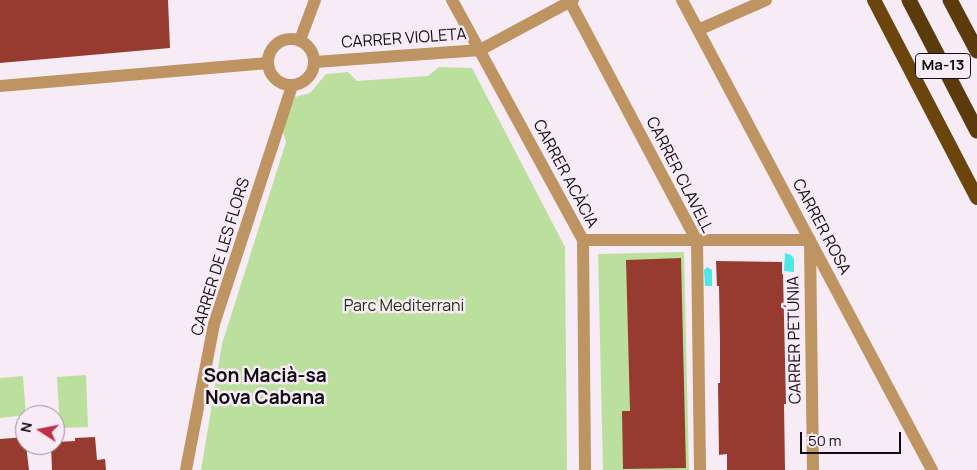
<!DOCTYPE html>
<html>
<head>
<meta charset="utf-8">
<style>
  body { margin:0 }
  #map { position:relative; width:977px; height:470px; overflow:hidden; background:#f7ebf6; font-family:Manrope,sans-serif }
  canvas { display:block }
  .north { position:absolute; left:15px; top:405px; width:50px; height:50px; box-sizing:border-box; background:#f7ebf6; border:1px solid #9b929a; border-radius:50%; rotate:281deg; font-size:14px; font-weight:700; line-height:20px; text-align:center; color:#110d10 }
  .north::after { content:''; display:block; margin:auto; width:18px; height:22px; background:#bf2e49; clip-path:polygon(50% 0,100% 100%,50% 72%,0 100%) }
  .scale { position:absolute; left:800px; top:432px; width:101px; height:22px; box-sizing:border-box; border:2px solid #110d10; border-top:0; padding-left:6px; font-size:15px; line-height:18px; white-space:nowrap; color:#110d10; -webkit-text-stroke:4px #f7ebf6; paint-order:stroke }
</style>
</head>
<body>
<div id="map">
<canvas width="977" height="470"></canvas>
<div class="north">N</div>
<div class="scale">50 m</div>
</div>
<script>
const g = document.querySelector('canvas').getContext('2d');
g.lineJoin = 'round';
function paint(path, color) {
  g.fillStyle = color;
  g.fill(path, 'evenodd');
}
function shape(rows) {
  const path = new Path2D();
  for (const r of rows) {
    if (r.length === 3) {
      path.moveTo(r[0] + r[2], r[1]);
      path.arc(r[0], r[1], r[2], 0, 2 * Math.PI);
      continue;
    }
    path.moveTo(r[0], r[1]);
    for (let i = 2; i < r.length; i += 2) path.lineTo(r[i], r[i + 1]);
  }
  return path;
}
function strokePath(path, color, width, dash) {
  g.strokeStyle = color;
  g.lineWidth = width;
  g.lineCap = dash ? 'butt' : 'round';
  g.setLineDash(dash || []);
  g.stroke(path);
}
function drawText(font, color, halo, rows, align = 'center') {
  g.font = font + ' Manrope,sans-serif';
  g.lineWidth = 5;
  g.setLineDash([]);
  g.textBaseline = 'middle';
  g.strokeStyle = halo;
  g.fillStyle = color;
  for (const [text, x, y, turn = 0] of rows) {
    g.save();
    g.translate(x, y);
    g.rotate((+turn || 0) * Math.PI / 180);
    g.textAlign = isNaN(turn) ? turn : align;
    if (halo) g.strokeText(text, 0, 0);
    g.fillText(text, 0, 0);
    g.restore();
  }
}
const green = shape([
  [439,67,472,68,565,247,567,470,201,470,222,344,286,142,282,129,295,97,310,93,326,74,348,72,357,81,428,76],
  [684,252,689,470,603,470,598,254],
  [86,375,88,427,60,428,57,377],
  [23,376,26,415,0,418,0,378]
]);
const water = shape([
  [785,253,791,255,794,259,794,272,784,271],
  [707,267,712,270,712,286,705,286,704,270]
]);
const building = shape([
  [0,0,168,0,170,48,0,63],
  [681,258,686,468,623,469,622,411,630,411,626,260],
  [716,261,782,262,782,274,783,274,786,404,784,404,785,470,727,470,727,454,719,455,718,383,720,383,720,341,719,286,717,286],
  [25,437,29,470,0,470,0,439],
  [95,437,97,460,105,459,106,470,52,470,51,445,55,445,55,442,75,441,75,438]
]);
const minor = shape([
  [452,0,583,240,585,470],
  [569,0,697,241,700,470],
  [682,0,932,470],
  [698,30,766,0],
  [291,62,23],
  [300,40,315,0],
  [315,62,480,50,573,0],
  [0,86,268,63],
  [583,240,810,240],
  [810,243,813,470],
  [186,470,214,324,292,86]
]);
const trunk = shape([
  [874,0,977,198]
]);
const motorway = shape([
  [909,0,977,131],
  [950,0,977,51]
]);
const shields = [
  [943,66,55]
];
const shieldNames = [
  ["Ma-13",943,66]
];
const streetNames = [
  ["CARRER VIOLETA",404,39,-4],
  ["CARRER ACÀCIA",565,174,62],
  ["CARRER CLAVELL",679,175,63],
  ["CARRER ROSA",821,227,62],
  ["CARRER DE LES FLORS",221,257,-73],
  ["CARRER PETÚNIA",795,340,-91]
];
const parkNames = [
  ["Parc Mediterrani",404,307]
];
const quarterNames = [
  ["Son Macià-sa",265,377],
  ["Nova Cabana",265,399]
];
paint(green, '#bbe09e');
paint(water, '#4ee7e8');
paint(building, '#973b31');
strokePath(minor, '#be9462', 12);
strokePath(trunk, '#6a450c', 14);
strokePath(motorway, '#5b3b0c', 15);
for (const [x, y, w] of shields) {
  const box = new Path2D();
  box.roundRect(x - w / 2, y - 12.5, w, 25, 4);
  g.fillStyle = '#f7ebf6';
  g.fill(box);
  strokePath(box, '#110d10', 1);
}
drawText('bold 15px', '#110d10', null, shieldNames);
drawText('16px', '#110d10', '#f7ebf6', streetNames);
drawText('16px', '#223410', '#f7ebf6', parkNames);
drawText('bold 19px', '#110d10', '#f7ebf6', quarterNames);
</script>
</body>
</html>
